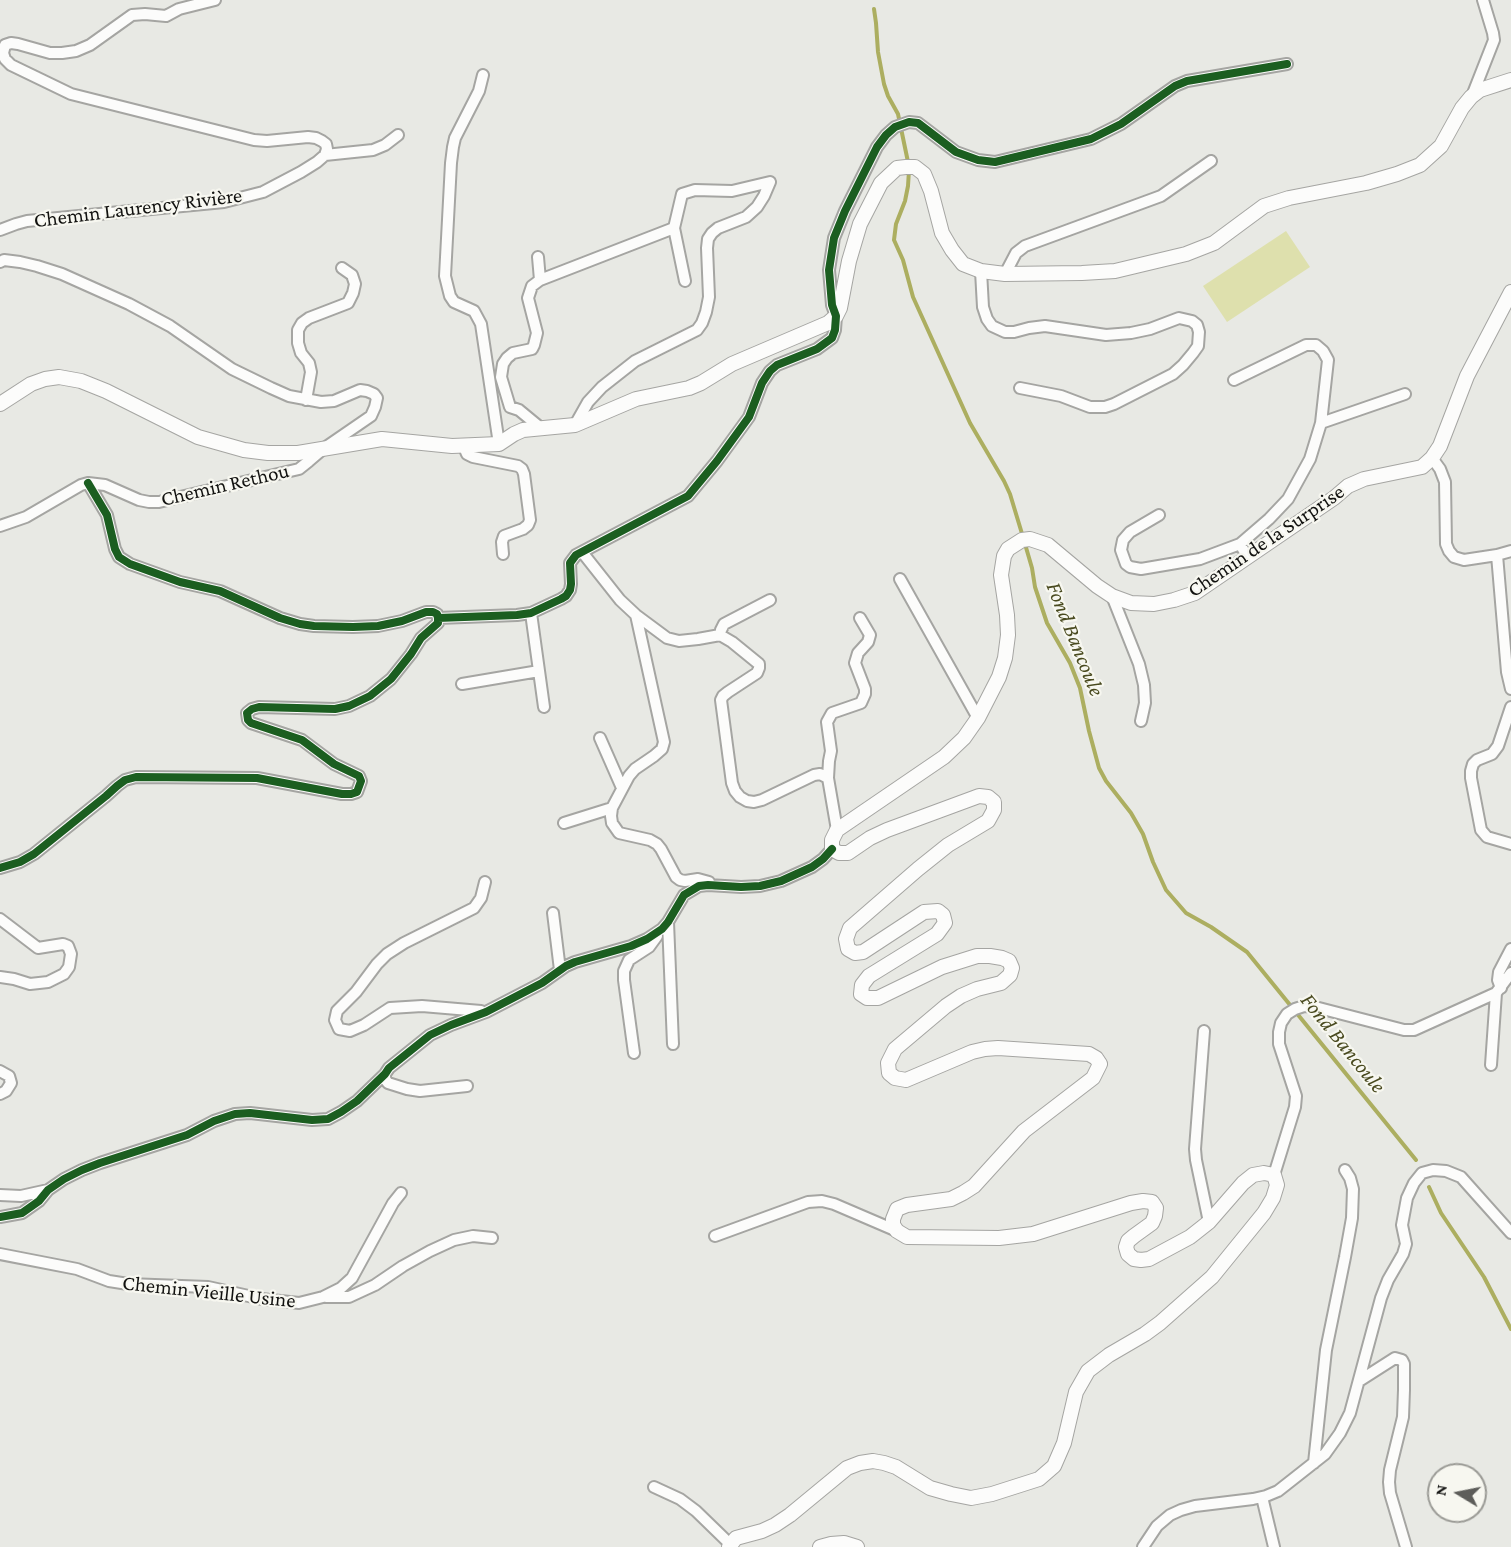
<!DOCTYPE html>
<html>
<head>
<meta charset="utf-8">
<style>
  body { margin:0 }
  #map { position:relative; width:1511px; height:1547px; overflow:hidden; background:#e8e9e4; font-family:"Crimson Pro",serif }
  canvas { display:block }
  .north { position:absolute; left:1427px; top:1463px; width:60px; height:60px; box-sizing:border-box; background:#f7f7f0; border:2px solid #9b9b96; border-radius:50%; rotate:280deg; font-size:16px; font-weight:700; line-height:24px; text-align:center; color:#121210 }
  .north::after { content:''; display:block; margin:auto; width:21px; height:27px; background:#5d5d5a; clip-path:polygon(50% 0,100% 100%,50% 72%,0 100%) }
</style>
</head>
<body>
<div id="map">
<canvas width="1511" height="1547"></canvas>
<div class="north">N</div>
</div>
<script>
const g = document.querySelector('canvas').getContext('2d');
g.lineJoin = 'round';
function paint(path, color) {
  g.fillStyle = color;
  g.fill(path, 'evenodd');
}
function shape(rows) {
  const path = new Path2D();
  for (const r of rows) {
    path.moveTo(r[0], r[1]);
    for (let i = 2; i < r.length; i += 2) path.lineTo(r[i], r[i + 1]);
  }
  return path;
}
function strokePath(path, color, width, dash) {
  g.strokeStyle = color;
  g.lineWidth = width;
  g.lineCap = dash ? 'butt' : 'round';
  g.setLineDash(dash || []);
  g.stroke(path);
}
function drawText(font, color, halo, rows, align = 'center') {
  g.font = font + ' "Crimson Pro",serif';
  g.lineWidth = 4.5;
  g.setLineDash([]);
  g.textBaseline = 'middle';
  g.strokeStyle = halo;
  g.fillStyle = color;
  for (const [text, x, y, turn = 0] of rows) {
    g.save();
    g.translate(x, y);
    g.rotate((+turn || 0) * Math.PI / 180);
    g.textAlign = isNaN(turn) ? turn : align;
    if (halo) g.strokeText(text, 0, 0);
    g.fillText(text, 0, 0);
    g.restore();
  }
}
const green = shape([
  [1286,231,1310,267,1227,322,1203,286]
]);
const stream = shape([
  [874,9,876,23,878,52,884,84,888,96,898,114,908,162],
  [909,170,908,186,905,201,896,224,894,240,903,260,913,297,970,423,1004,481,1010,494,1023,537],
  [1025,544,1032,568,1035,587,1047,623,1070,663,1080,688,1089,731,1099,768,1106,781,1131,813,1143,834,1153,862,1166,890,1186,913,1211,927,1247,952,1416,1160],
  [1429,1187,1441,1213,1484,1277,1511,1329]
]);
const street = shape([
  [483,75,479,91,455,138,453,147,451,163,445,276,450,296,454,302,474,311,481,324,499,444],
  [1472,96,1494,40,1493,33,1483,0],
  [325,155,373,150,385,145,398,135],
  [674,228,685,281],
  [0,230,16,224,27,221,224,202,263,192,301,172,317,162,325,155,327,149,326,144,322,141,316,138,308,137,267,141,254,140,71,94,11,65,5,59,3,53,5,45,11,43,18,44,50,53,62,53,76,51,90,45,132,15,145,14,166,16,179,9,215,0],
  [538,257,540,280,674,228,682,194,695,190,732,191,770,182,764,196,757,207,746,217,718,228,712,233,708,239,707,248,709,297,706,312,702,323,697,330,635,361,602,387,588,402,575,425],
  [0,262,4,260,20,262,37,266,62,274,129,304,170,326,232,369,271,388,289,396,321,402,334,401,360,390,367,391,374,394,377,398,375,407,371,416,323,449,309,461,299,469,159,502,149,502,139,500,105,485,88,483,81,485,26,517,0,526],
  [981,271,983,307,987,319,992,326,1005,332,1014,332,1029,328,1045,326,1106,335,1131,333,1150,329,1179,318,1192,321,1197,325,1199,332,1198,346,1193,353,1183,365,1173,374,1114,404,1105,407,1090,407,1061,396,1020,388],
  [1005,274,1016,253,1025,246,1161,196,1211,161],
  [540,280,532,286,528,298,537,333,534,345,532,349,513,353,507,358,503,364,501,377,510,407,519,410,542,429],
  [1234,380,1306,345,1316,345,1323,351,1328,360,1321,423,1310,459,1288,499,1269,519,1240,544,1247,556],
  [306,400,311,372,309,363,301,353,298,343,298,330,302,323,309,318,348,303,353,293,355,284,352,275,342,268],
  [1321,423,1405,394],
  [464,447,467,454,473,457,518,466,522,469,524,474,530,520,528,525,523,529,504,536,502,542,503,554],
  [1432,458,1440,469,1445,482,1446,544,1449,551,1454,557,1464,560,1497,555,1511,551],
  [1159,515,1130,532,1123,540,1121,550,1126,564,1130,567,1141,569,1200,559,1240,544],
  [582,552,620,600,636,615,667,638,679,641,698,639,720,635,732,642,759,664,759,668,757,673,728,692,723,696,721,700,732,783,735,791,740,797,747,801,754,802,762,800,814,775,820,774,828,778,837,830],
  [1497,555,1507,672,1511,689],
  [900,579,978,718],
  [1112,596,1139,664,1144,685,1145,703,1141,721],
  [531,613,544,707],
  [636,615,664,742,662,749,654,756,635,769,629,776,612,808,611,816,612,823,619,833,650,840,657,844,661,849,676,877,680,880,685,881,698,879,709,882],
  [438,618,517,615,531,613,561,599,566,596,570,590,571,584,570,563,576,555,688,496,717,461,749,417,762,383,770,371,777,365,817,349,832,338,835,330,836,316,832,305,829,270,834,238,845,211,877,147,886,135,895,127,909,122,918,123,956,152,978,160,995,162,1091,139,1121,124,1175,86,1187,81,1287,64],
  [720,635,721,630,724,624,770,600],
  [462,684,539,671],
  [1511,707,1498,746,1492,754,1477,760,1473,764,1471,771,1471,778,1481,830,1487,837,1511,844],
  [600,738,622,788],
  [828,778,829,761,831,751,827,722,832,713,861,703,865,694,865,689,855,663,858,653,868,642,870,635,860,618],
  [564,823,612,808],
  [0,868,20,862,34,854,106,796,117,786,125,780,136,777,257,778,342,794,351,794,357,792,361,781,359,776,334,764,302,740,251,723,248,720,247,713,252,709,259,707,335,709,349,706,370,696,391,679,411,654,421,638,438,623,438,618,437,614,433,612,426,612,402,621,378,626,353,627,314,626,300,624,280,618,220,591,180,582,130,564,119,557,115,549,107,515,88,483],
  [553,913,560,970],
  [0,919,38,948,63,944,68,946,71,954,69,967,64,974,48,982,30,984,14,979,0,977],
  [668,922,673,1044],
  [1501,988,1498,980,1499,972,1511,949],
  [481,1011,422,1006,390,1008,364,1025,350,1031,339,1029,335,1020,337,1011,356,992,377,964,387,954,404,943,474,908,481,898,485,882],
  [1204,1031,1195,1149,1196,1160,1209,1222],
  [634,1053,624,980,624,971,629,960,649,947,657,936],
  [1491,1065,1496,993],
  [0,1071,9,1076,11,1083,6,1091,0,1094],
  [385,1074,385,1079,388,1083,407,1089,420,1091,467,1086],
  [1274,1175,1295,1107,1296,1096,1279,1044,1279,1032,1281,1023,1287,1014,1295,1009,1304,1006,1315,1007,1404,1030,1414,1030,1496,993,1511,973],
  [0,1195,21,1196,48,1190],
  [0,1217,22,1213,39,1201,48,1190,64,1179,82,1170,100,1163,187,1135,214,1121,235,1114,250,1113,312,1120,328,1119,341,1112,357,1101,385,1074,389,1068,430,1035,451,1025,486,1012,542,983,566,966,575,962,631,946,647,939,662,929,668,922,684,895,699,886,708,885,741,887,760,886,781,881,812,867,823,859,832,849],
  [715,1236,808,1202,822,1201,834,1204,897,1231],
  [0,1254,77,1269,109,1281,128,1284,208,1287,262,1299,299,1303,323,1297,341,1288,352,1278,393,1203,401,1193],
  [326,1297,349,1297,375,1285,403,1266,430,1251,454,1240,473,1236,492,1238],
  [1359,1381,1395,1358,1402,1360,1404,1364,1404,1390,1403,1417,1390,1470,1389,1482,1390,1493,1406,1547],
  [1314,1463,1326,1350,1345,1257,1352,1218,1353,1189,1350,1178,1345,1170],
  [654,1487,680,1499,696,1511,730,1544],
  [1262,1497,1274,1547],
  [1143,1547,1157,1526,1170,1515,1181,1510,1195,1506,1253,1499,1266,1496,1278,1491,1325,1454,1340,1433,1350,1413,1381,1298,1388,1280,1403,1254,1406,1244,1402,1225,1407,1198,1414,1183,1422,1173,1433,1170,1446,1171,1461,1177,1511,1233]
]);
const secondary = shape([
  [0,404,31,384,45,379,59,377,81,381,106,391,198,437,244,450,268,453,298,453,382,439,452,446,499,444,514,434,523,430,575,425,636,399,689,388,701,383,732,364,828,323,836,316,840,308,849,261,860,224,881,183,897,168,906,167,915,167,924,174,931,191,942,233,952,250,963,264,981,271,1005,274,1082,273,1115,271,1186,254,1214,243,1264,206,1289,198,1366,183,1397,174,1420,165,1441,146,1462,108,1471,97,1480,90,1511,80],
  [729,1547,736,1538,762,1531,775,1525,790,1515,847,1468,860,1463,873,1461,884,1463,896,1467,930,1488,951,1494,971,1498,992,1494,1039,1479,1054,1466,1064,1443,1076,1392,1088,1371,1109,1355,1145,1334,1160,1323,1212,1277,1264,1213,1273,1198,1277,1185,1274,1175,1264,1173,1253,1175,1243,1183,1209,1222,1190,1237,1149,1259,1141,1260,1134,1259,1128,1254,1126,1247,1128,1241,1134,1236,1152,1223,1155,1216,1156,1208,1152,1202,1143,1201,1131,1203,1033,1234,999,1238,907,1237,897,1231,893,1225,893,1219,897,1209,907,1205,951,1199,963,1193,974,1186,1024,1131,1093,1078,1100,1064,1096,1058,1089,1054,998,1048,985,1049,972,1052,906,1080,895,1078,889,1073,888,1063,895,1049,946,1006,961,996,977,989,1001,983,1010,975,1012,968,1009,961,1002,958,990,956,977,956,942,967,878,998,867,998,861,994,862,985,869,976,937,934,945,923,943,915,938,911,924,912,863,952,855,953,848,949,846,939,850,928,918,869,948,845,988,821,994,810,994,802,988,797,979,796,887,830,870,838,848,853,839,853,832,849,832,840,837,830,944,757,964,738,978,718,999,677,1005,658,1008,635,1007,615,1001,575,1004,556,1008,549,1022,540,1030,539,1048,545,1097,586,1112,596,1131,603,1154,604,1174,600,1195,593,1334,498,1348,486,1364,479,1422,467,1432,458,1440,446,1467,376,1511,292],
  [820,1547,831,1544,844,1543,857,1547]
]);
const cycleway = shape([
  [438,618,517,615,531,613,561,599,566,596,570,590,571,584,570,563,576,555,688,496,717,461,749,417,762,383,770,371,777,365,817,349,832,338,835,330,836,316,832,305,829,270,834,238,845,211,877,147,886,135,895,127,909,122,918,123,956,152,978,160,995,162,1091,139,1121,124,1175,86,1187,81,1287,64],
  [0,868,20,862,34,854,106,796,117,786,125,780,136,777,257,778,342,794,351,794,357,792,361,781,359,776,334,764,302,740,251,723,248,720,247,713,252,709,259,707,335,709,349,706,370,696,391,679,411,654,421,638,438,623,438,618,437,614,433,612,426,612,402,621,378,626,353,627,314,626,300,624,280,618,220,591,180,582,130,564,119,557,115,549,107,515,88,483],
  [0,1217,22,1213,39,1201,48,1190,64,1179,82,1170,100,1163,187,1135,214,1121,235,1114,250,1113,312,1120,328,1119,341,1112,357,1101,385,1074,389,1068,430,1035,451,1025,486,1012,542,983,566,966,575,962,631,946,647,939,662,929,668,922,684,895,699,886,708,885,741,887,760,886,781,881,812,867,823,859,832,849]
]);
const streetNames = [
  ["Chemin Laurency Rivière",138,208,-7],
  ["Chemin Rethou",225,485,-13],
  ["Chemin de la Surprise",1266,541,-34],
  ["Chemin Vieille Usine",209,1292,6]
];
const waterNames = [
  ["Fond Bancoule",1075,639,68],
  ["Fond Bancoule",1343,1043,51]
];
paint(green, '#dee0ad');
strokePath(stream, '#acae60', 4);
strokePath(street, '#a5a5a2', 14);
strokePath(secondary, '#a5a5a2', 16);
strokePath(street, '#fcfcfb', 10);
strokePath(secondary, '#fcfcfb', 14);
strokePath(cycleway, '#1b5e20', 8);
drawText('21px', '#121210', '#f7f7f0', streetNames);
drawText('italic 22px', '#494a1f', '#f7f7f0', waterNames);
</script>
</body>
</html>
